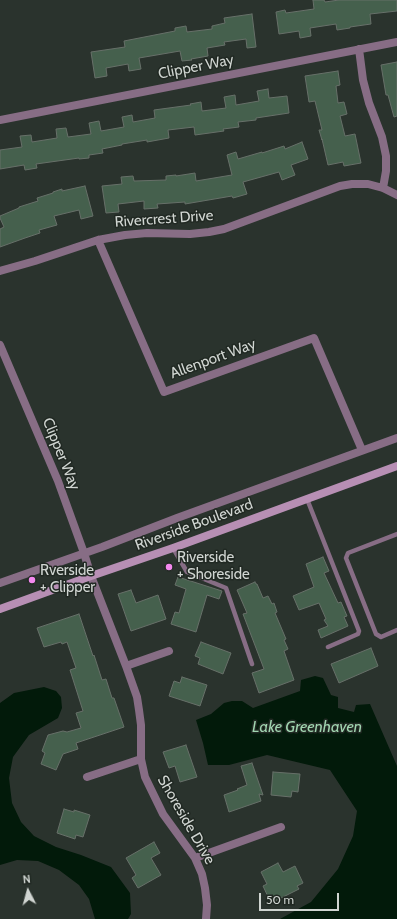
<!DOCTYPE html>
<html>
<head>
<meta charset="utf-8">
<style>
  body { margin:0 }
  #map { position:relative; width:397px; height:919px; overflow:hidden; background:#2a332d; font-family:Cabin,sans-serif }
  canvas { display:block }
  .north { position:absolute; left:8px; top:871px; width:40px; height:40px; -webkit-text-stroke:3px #212923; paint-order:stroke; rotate:354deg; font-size:11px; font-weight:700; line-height:16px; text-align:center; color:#d0d5d1 }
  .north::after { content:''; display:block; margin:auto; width:14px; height:18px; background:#d0d5d1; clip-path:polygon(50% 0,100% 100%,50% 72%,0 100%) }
  .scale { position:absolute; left:259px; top:893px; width:80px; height:18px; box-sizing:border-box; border:2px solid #d0d5d1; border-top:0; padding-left:5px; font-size:12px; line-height:14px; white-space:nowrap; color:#d0d5d1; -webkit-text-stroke:3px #212923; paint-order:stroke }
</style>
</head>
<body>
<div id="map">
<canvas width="397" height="919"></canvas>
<div class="north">N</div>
<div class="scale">50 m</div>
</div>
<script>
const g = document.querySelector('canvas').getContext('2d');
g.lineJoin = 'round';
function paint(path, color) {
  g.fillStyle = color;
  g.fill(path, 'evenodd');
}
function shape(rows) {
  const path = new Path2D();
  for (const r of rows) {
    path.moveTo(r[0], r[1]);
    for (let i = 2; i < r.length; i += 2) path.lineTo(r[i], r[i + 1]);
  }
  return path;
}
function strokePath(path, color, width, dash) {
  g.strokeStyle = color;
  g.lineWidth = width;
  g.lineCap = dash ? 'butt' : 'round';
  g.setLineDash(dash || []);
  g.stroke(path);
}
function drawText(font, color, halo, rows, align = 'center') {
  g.font = font + ' Cabin,sans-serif';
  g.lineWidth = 3;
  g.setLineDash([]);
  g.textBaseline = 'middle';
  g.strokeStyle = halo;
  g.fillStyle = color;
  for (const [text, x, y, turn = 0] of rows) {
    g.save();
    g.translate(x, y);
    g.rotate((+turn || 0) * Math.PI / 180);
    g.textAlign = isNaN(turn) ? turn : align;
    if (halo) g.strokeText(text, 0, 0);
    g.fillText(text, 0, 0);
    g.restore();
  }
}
const water = shape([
  [315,676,323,678,331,695,338,697,338,708,354,712,356,705,370,704,397,766,397,919,280,919,311,902,338,869,353,836,357,811,330,770,267,755,229,765,208,765,203,743,196,720,211,714,224,703,232,701,242,701,253,708,300,691,301,680],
  [44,687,56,691,61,697,62,708,58,718,29,735,13,757,9,778,12,803,21,822,34,836,56,847,81,855,111,867,130,893,131,914,128,919,95,919,89,899,79,885,59,870,38,861,17,860,0,865,0,703,14,693]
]);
const building = shape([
  [313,0,324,0,325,2,339,0,397,0,397,11,370,14,371,24,350,27,350,28,337,30,336,24,310,28,311,36,300,38,299,31,279,34,276,12,285,10,286,13,314,9,313,0],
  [252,14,256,47,247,48,246,39,224,42,225,45,207,48,208,56,191,59,192,60,182,61,180,51,139,58,141,69,129,71,128,64,106,68,107,76,95,78,91,52,125,47,124,41,175,31,175,28,186,26,187,32,212,29,212,26,225,23,224,18,252,14],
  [397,62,397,116,394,117,388,95,386,95,381,65,397,62],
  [338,71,340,85,336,86,338,103,344,102,347,114,340,116,345,136,355,134,361,163,344,166,343,162,328,165,322,139,322,140,319,130,322,130,315,101,309,102,305,76,338,71],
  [268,89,269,98,287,96,289,113,256,118,256,120,238,122,239,127,223,129,224,131,195,135,194,127,168,130,169,138,147,142,147,140,122,144,122,145,102,149,103,153,89,155,89,158,79,159,79,158,36,164,37,168,25,170,24,165,0,169,0,150,22,147,20,136,31,135,32,142,57,138,56,129,66,128,68,137,91,134,89,123,99,121,101,131,124,127,122,117,132,115,133,122,155,118,154,110,191,105,190,104,201,102,202,111,226,108,224,97,235,95,236,105,259,101,257,91,268,89],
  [302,142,308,159,291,165,295,175,282,180,279,172,243,182,247,194,233,198,232,196,185,204,185,202,157,204,158,208,144,209,144,201,118,204,119,212,106,213,102,186,122,184,121,177,133,176,134,181,166,180,166,176,176,175,176,176,195,173,196,181,232,175,227,155,236,152,238,159,262,152,262,153,284,146,285,149,302,142],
  [85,186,93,216,81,219,79,210,54,216,57,225,39,230,40,233,25,238,0,247,0,229,4,227,0,218,0,216,19,208,19,207,38,201,37,198,53,193,53,192,62,189,62,191,85,186],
  [323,557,329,571,324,573,338,603,341,602,347,616,344,617,348,626,321,638,318,630,328,626,324,620,326,619,319,603,299,610,293,596,314,587,306,564,323,557],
  [178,577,222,591,219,599,207,595,196,632,171,624,175,612,179,613,186,589,175,585,178,577],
  [255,582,256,584,257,584,263,598,268,596,272,604,274,603,277,612,275,613,286,639,284,640,288,649,284,651,294,680,259,693,252,673,264,669,243,614,247,613,237,590,255,582],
  [131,590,136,603,158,595,166,619,131,631,118,594,131,590],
  [79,614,93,656,94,655,102,680,106,679,112,698,114,698,124,727,76,743,78,749,63,754,56,770,41,764,45,753,42,751,48,735,63,731,67,732,81,728,76,713,83,711,70,670,76,668,67,642,62,644,61,642,44,647,37,628,79,614],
  [201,642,231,653,223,674,198,664,200,658,195,656,201,642],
  [371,648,378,666,339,683,331,664,371,648],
  [182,677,207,685,200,706,169,696,174,681,180,683,182,677],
  [186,745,197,777,180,782,175,766,169,768,163,752,186,745],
  [252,763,263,795,259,794,261,801,229,812,224,795,238,790,237,789,247,785,241,766,252,763],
  [273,772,300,774,298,792,292,791,291,797,271,795,273,772],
  [64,809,74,812,74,810,90,815,83,837,76,835,75,839,57,833,64,809],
  [154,842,160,853,151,858,161,875,138,888,132,878,136,875,126,858,154,842],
  [278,863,283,872,295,866,303,883,297,886,299,889,271,903,263,886,267,884,261,872,278,863]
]);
const service = shape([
  [307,499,359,631,358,634,328,647],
  [397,534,348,553,346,558,376,634,381,637,397,630],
  [173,548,187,572,226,588,252,664]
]);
const minor = shape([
  [359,49,363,80,369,103,382,137,386,156,386,171,383,188],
  [0,120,397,42],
  [98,240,164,392,314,338,362,450],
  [0,271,35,261,98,240,125,235,147,233,190,234,209,232,224,229,340,186,352,184,368,184,383,188,397,195],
  [0,345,58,481,84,553,91,576,126,666,137,697,139,710,141,725,141,759,145,777,163,814,195,858,202,874,205,888,207,905,206,919],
  [0,583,102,547,177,518,397,438],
  [126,666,169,651],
  [87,777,141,759],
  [195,858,281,827]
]);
const secondary = shape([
  [0,609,91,576,173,548,397,466]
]);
const markers = [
  [169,567,4,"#f489ef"],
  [32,580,4,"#f489ef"]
];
const streetNames = [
  ["Clipper Way",196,67,-11],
  ["Rivercrest Drive",164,219,-4],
  ["Allenport Way",213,359,-20],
  ["Clipper Way",61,454,68],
  ["Riverside Boulevard",194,525,-20],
  ["Shoreside Drive",186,820,60]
];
const poiNames = [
  ["Riverside",177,558],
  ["+ Shoreside",177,575],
  ["Rverside",40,571],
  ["+ Clipper",40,588]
];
const waterNames = [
  ["Lake Greenhaven",307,727]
];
paint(water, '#021a0a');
paint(building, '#45604d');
strokePath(building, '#677069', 1);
strokePath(service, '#876d85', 4.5);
strokePath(minor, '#876d85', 8);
strokePath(secondary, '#b78fb4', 8);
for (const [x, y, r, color] of markers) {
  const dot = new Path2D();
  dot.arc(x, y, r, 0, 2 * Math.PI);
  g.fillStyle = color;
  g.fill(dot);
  strokePath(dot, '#212923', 1.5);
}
drawText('15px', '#d0d5d1', '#212923', streetNames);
drawText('15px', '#d0d5d1', '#212923', poiNames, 'left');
drawText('italic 16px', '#a1d5b0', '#212923', waterNames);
</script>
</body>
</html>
